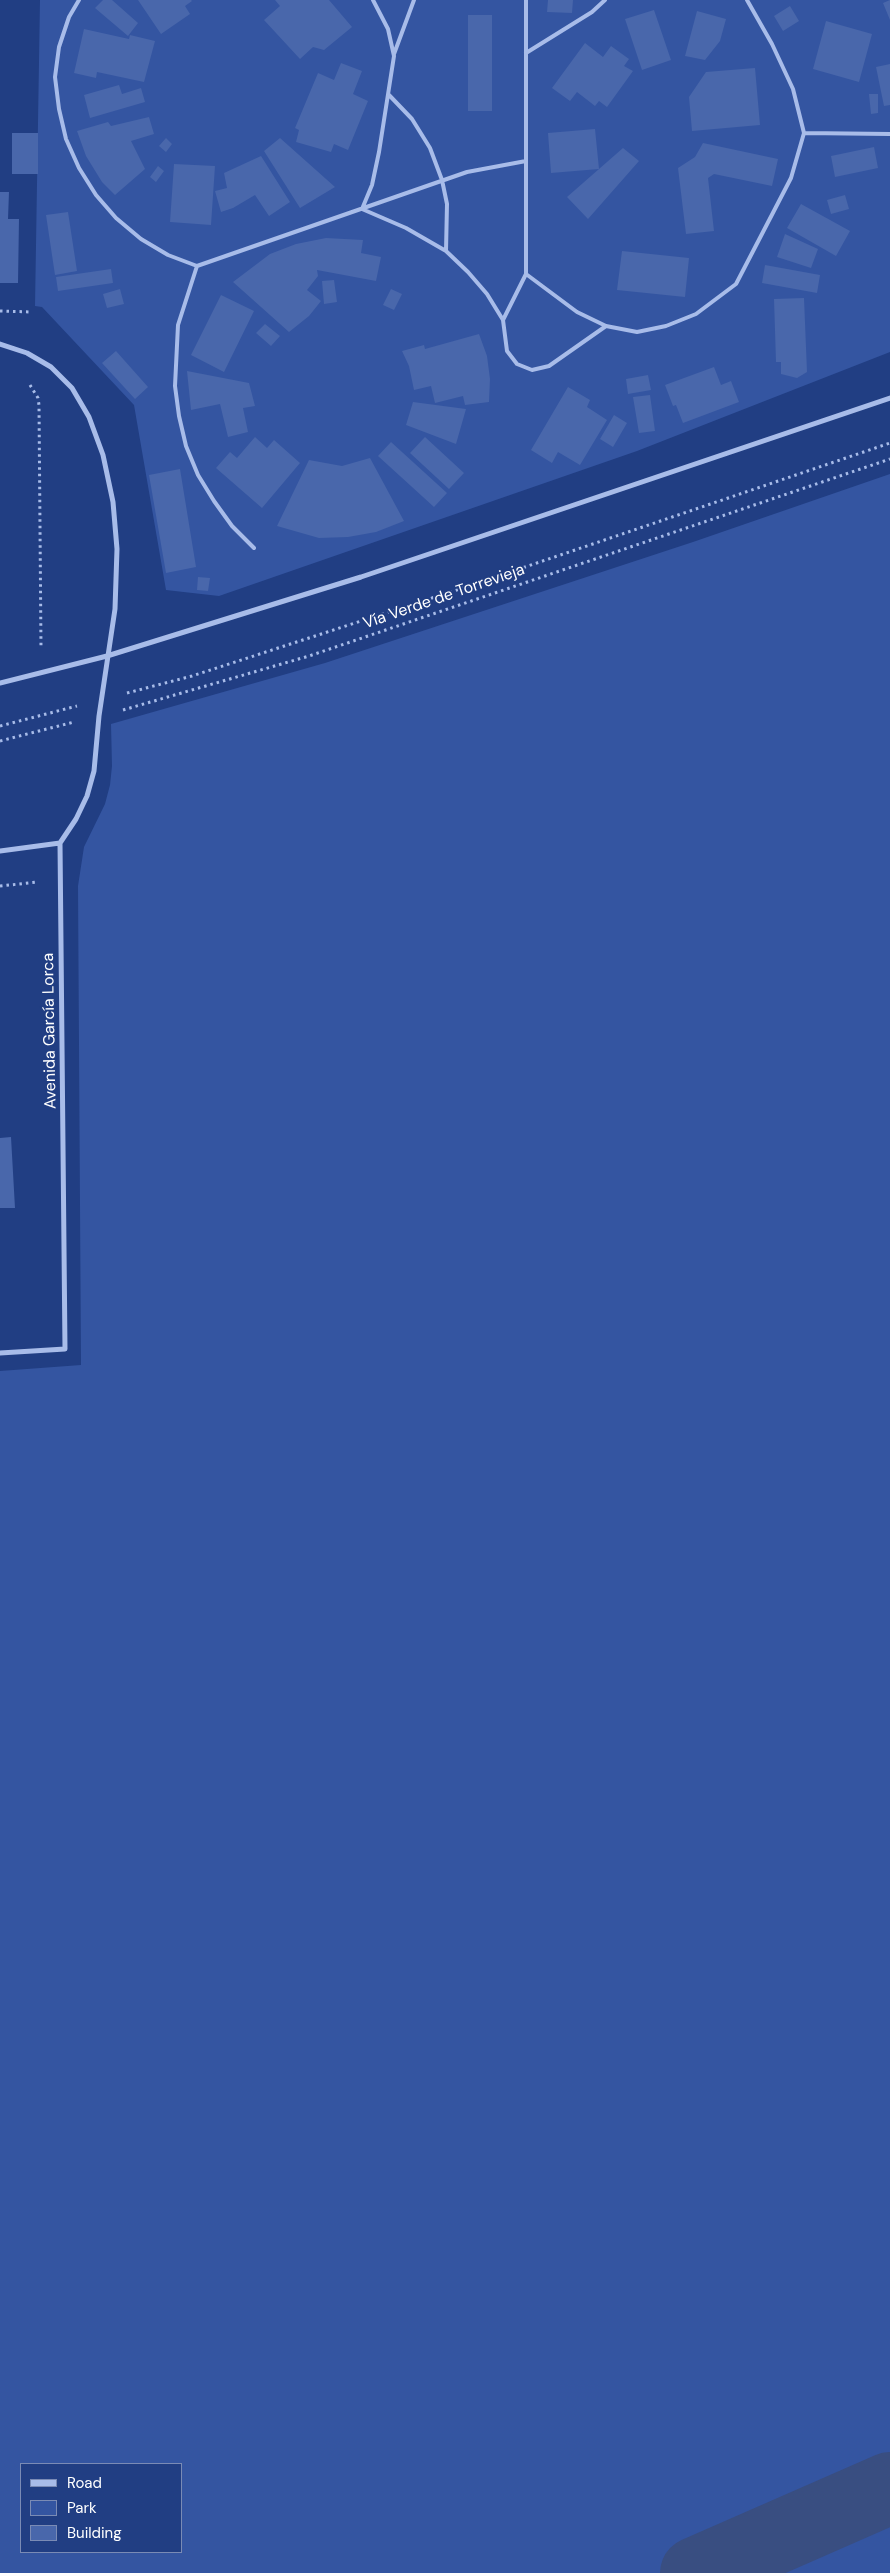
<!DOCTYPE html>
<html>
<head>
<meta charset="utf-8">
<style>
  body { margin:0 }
  #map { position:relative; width:890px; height:2573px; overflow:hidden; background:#213e83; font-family:"DM Sans",sans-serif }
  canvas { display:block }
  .legend { position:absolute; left:20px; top:2463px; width:162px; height:90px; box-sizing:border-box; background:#213e83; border:1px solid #7a8bb5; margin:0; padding:6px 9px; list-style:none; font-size:15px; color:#fff }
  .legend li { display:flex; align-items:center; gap:10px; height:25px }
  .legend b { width:25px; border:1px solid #7a8bb5 }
</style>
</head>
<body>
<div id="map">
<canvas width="890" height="2573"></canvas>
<ul class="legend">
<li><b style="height:6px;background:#a8bce9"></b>Road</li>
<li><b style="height:14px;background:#3455a1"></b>Park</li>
<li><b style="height:14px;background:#4967ab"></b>Building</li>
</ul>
</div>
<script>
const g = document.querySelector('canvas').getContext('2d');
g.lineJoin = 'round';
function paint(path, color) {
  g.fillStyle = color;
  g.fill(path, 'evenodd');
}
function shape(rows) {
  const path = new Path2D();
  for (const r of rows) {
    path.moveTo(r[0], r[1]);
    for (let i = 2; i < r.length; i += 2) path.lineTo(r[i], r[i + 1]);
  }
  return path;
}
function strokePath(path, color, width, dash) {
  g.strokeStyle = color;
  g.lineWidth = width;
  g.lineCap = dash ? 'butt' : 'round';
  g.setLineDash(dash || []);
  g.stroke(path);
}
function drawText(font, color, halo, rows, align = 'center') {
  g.font = font + ' "DM Sans",sans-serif';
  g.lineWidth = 4;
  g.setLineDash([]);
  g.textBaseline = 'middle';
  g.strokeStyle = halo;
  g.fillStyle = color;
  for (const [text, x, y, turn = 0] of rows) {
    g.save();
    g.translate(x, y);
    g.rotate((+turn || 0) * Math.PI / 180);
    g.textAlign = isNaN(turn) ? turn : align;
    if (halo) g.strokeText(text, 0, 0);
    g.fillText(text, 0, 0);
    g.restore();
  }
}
const green = shape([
  [40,0,890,0,890,352,637,451,219,596,166,590,134,405,42,307,35,306],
  [890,474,890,2573,0,2573,0,1371,81,1365,78,886,84,847,105,804,110,785,112,766,111,724,325,663,693,542],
  [181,2464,181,2552,21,2552,21,2464]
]);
const river = shape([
  [696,2573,890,2488]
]);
const building = shape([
  [103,0,112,0,138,23,128,36,95,8],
  [138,0,191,0,192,1,185,6,190,14,161,34],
  [275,0,329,0,352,27,324,50,313,47,300,59,264,20,280,6],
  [548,0,573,0,572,13,547,12],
  [890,0,890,20,883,3],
  [790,6,799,21,783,31,774,16],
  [654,10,671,60,642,70,625,19],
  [697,11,726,19,720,41,705,60,685,56],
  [468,15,492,15,492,111,468,111],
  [826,21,872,34,859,82,813,69],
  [84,29,129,39,130,35,155,41,144,82,97,72,96,78,74,73],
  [585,43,603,57,611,46,629,59,624,66,633,71,607,107,599,101,595,106,577,92,570,101,552,88],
  [341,63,362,71,353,94,368,101,348,150,334,144,331,152,296,142,299,130,295,128,318,73,334,80],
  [890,64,890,105,884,106,876,67],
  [755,68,760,125,692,131,689,97,706,72],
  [119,85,122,94,141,88,145,102,90,118,84,95],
  [869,94,878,94,878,113,871,114],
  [149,117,154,134,131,141,145,169,115,195,102,182,86,156,77,131,108,122,111,126],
  [595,129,599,169,551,173,548,133],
  [12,133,38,133,38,174,12,174],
  [166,138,172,144,166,152,159,146],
  [280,138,335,187,300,208,264,151],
  [703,143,778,159,772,186,714,174,708,178,714,231,686,234,678,168,695,157],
  [874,147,878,168,835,177,831,156],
  [623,148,639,161,588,219,567,197],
  [261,156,290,202,269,216,255,195,233,208,221,212,215,191,227,188,224,173],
  [174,164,215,166,211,225,170,222],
  [158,166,164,171,156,182,150,177],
  [0,192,9,192,8,219,19,219,18,283,0,283],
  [845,195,849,209,831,214,827,200],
  [801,204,850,231,836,256,787,228],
  [68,212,77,271,55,275,46,215],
  [785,234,818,249,811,268,777,257],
  [326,238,363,240,361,253,381,257,376,281,317,270,318,276,307,290,321,301,309,316,289,332,233,282,270,254,296,244],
  [622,251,689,258,685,297,617,290],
  [765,265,820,275,817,293,762,283],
  [111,269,113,283,58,291,56,277],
  [334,280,337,302,324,304,322,281],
  [120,289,124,304,107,308,103,294],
  [391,289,402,294,394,310,383,305],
  [221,295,254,311,224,372,191,355],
  [804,298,807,372,797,378,781,374,781,362,776,362,774,299],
  [265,324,280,336,271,346,256,333],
  [479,334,487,356,490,379,489,402,465,405,463,396,435,403,431,386,414,390,409,366,402,351,424,345,425,349],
  [116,351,148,387,135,399,102,363],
  [714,367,721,385,731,381,739,402,683,423,676,405,673,406,665,385],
  [187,371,249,383,255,406,243,408,248,432,228,437,220,404,191,410],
  [648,375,651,390,628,394,626,379],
  [568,387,590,400,587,407,607,420,580,465,558,452,552,463,531,450],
  [650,395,655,431,639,433,633,397],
  [413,402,466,409,456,444,406,425],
  [614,415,627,423,613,447,600,439],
  [255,437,267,448,274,440,300,463,262,508,216,468,230,452,237,458],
  [425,437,464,473,449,489,410,453],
  [391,442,447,493,434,507,378,456],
  [370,458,404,521,376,532,348,537,319,538,277,526,309,460,342,466],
  [180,469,196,567,166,573,149,475],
  [198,577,210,578,208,591,197,590],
  [11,1137,15,1208,0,1208,0,1138]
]);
const path = shape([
  [0,311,32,312],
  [30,385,38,398,39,405,41,648],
  [127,693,192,676,475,584,890,443],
  [123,710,309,656,890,459],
  [0,726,77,706],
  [0,741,74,722],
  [0,886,38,882]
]);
const service = shape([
  [79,0,69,17,59,47,55,77,59,109,66,139,79,168,96,195,116,218,141,239,168,255,197,266,467,172,526,161],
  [373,0,388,29,394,56,379,152,372,185,362,209,406,228,446,251,468,272,487,294,503,320],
  [526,0,526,274,577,312,606,326,637,332,666,326,696,314,736,284,791,178,804,133,890,134],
  [747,0,772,44,793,89,804,133],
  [526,53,592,12,605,0],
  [394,54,414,0],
  [389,95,412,119,430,148,442,180,447,204,446,251],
  [197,266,178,325,175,386,179,416,186,446,198,475,214,501,232,526,254,548],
  [526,274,503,320,507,351,517,364,532,370,549,366,606,326]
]);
const minor = shape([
  [0,344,27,353,51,367,72,388,89,417,103,455,113,502,117,549,115,609,99,716,94,771,87,796,76,819,60,843,65,1349,0,1353],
  [0,683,107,656,361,577,890,398],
  [0,851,60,843]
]);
const streetNames = [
  ["Vía Verde de Torrevieja",444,597,-19],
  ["Avenida García Lorca",50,1031,-91]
];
paint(green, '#3455a1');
strokePath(river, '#394e81', 72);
paint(building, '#4967ab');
strokePath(path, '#a8bce9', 3, [2.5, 4]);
strokePath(service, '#a8bce9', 4);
strokePath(minor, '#a8bce9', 5);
drawText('16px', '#fff', '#213e83', streetNames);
</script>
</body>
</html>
